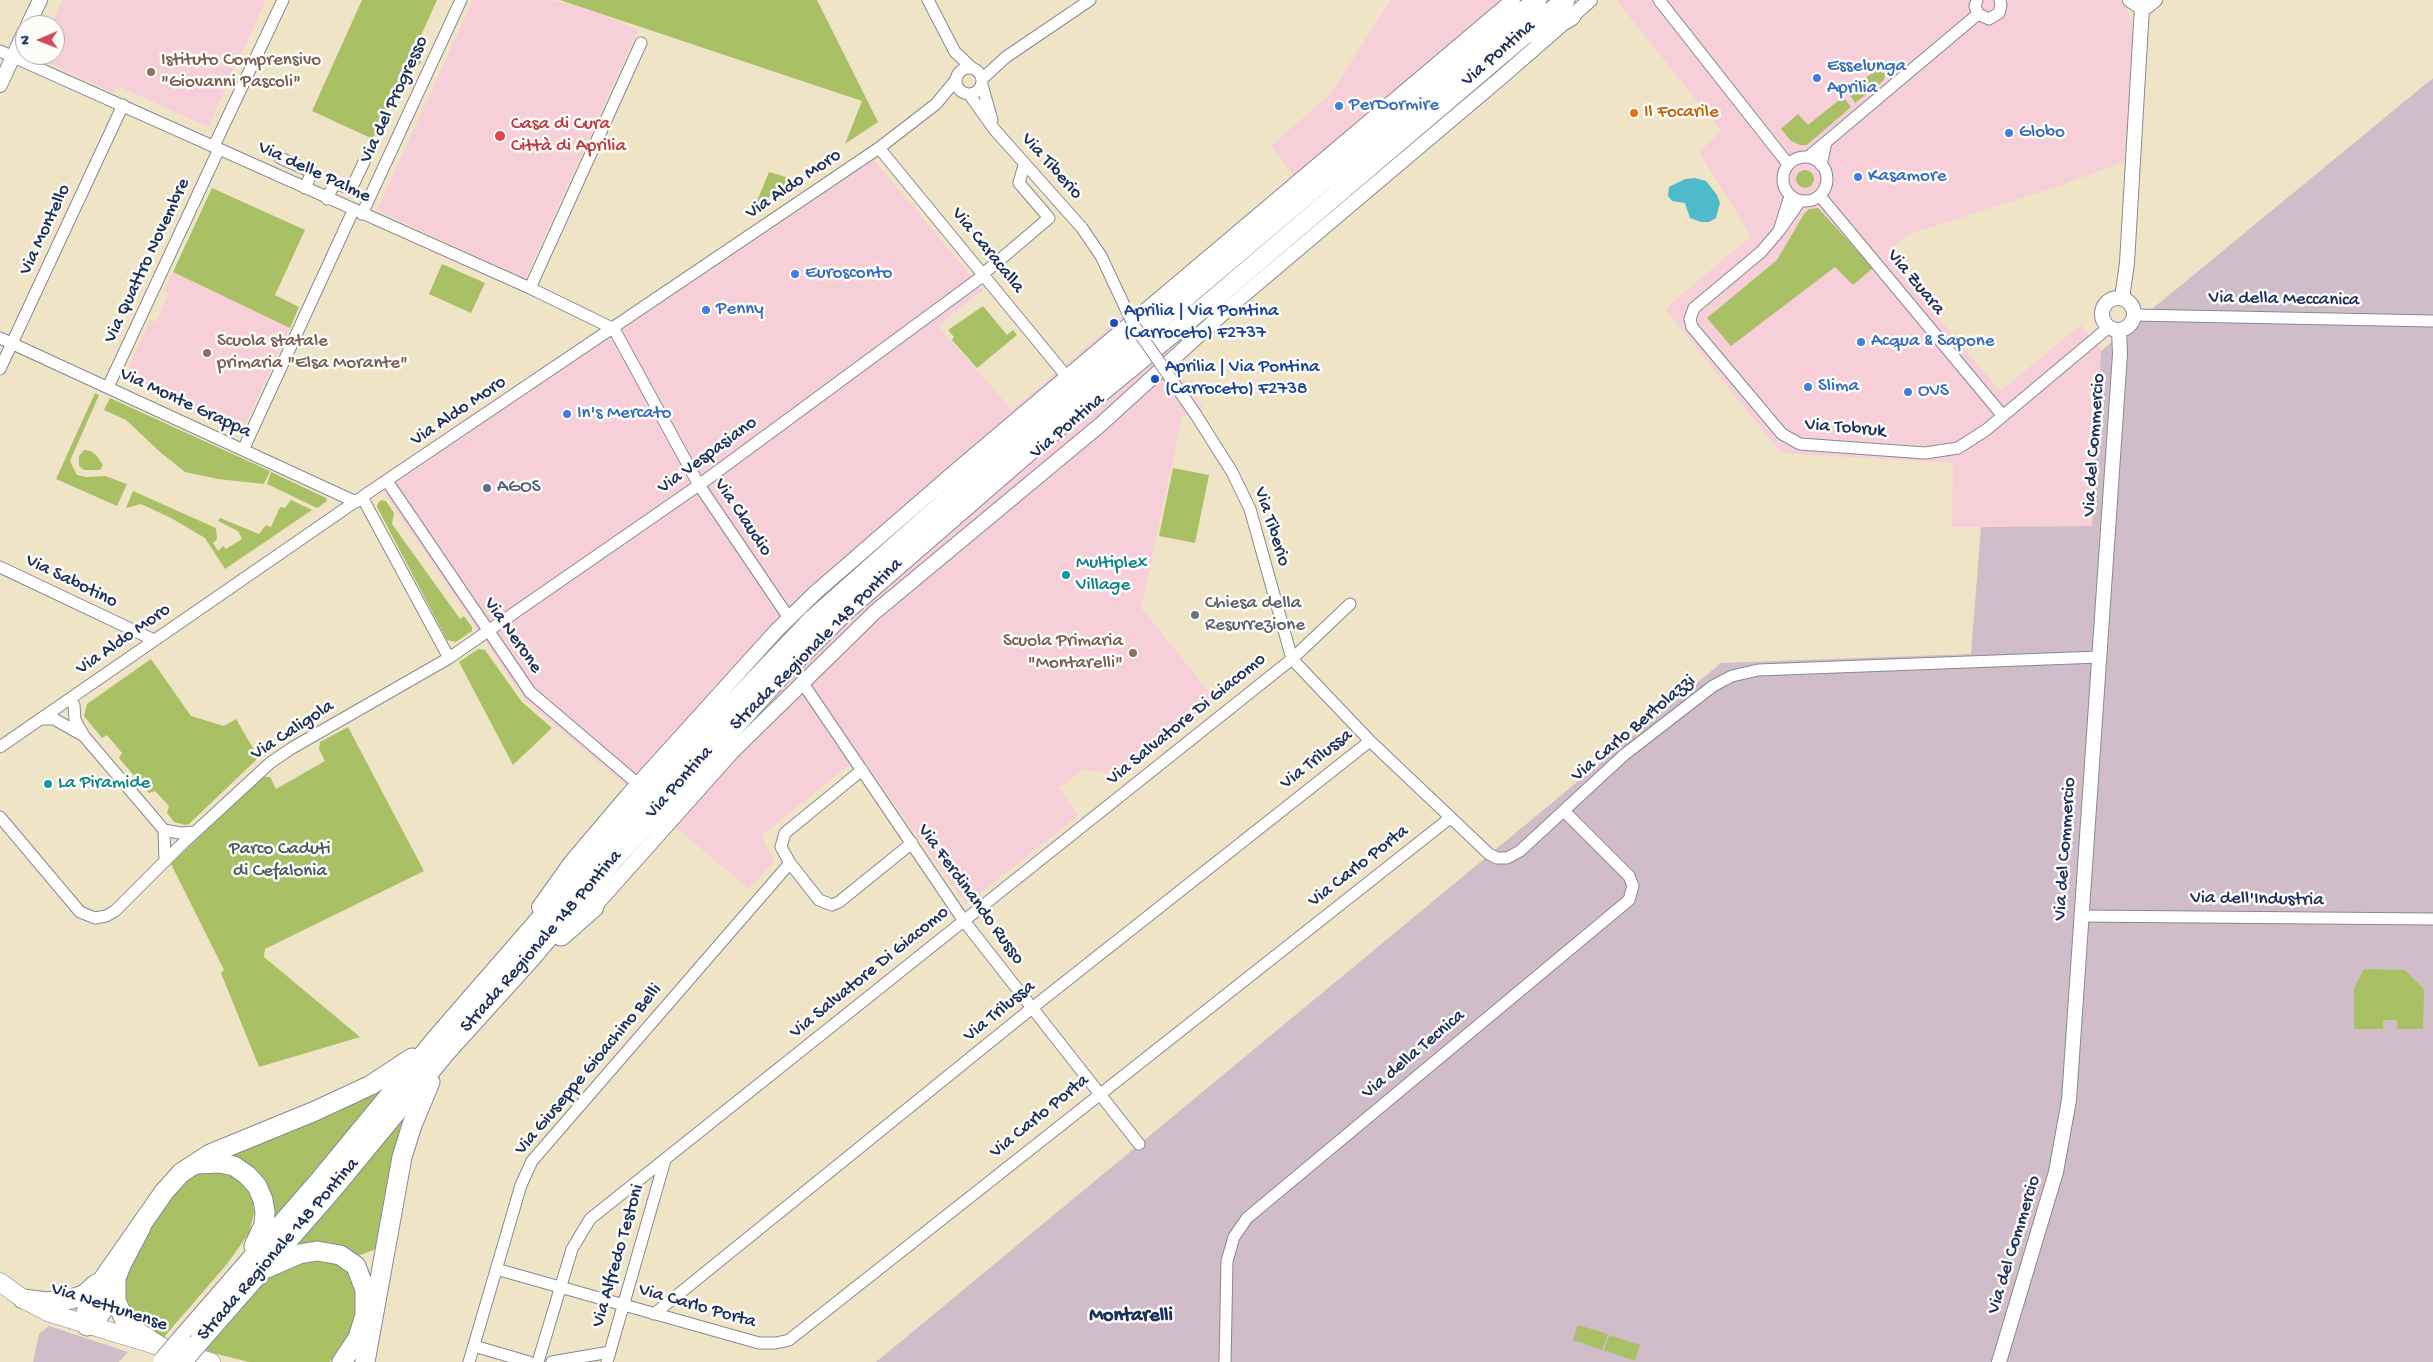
<!DOCTYPE html>
<html>
<head>
<meta charset="utf-8">
<style>
  body { margin:0 }
  #map { position:relative; width:2433px; height:1362px; overflow:hidden; background:#f0e4c7; font-family:"Gochi Hand",sans-serif }
  canvas { display:block }
  .north { position:absolute; left:15px; top:15px; width:50px; height:50px; box-sizing:border-box; background:#fdfcf7; border:1px solid #a3aaba; border-radius:50%; rotate:269deg; font-size:14px; font-weight:700; line-height:20px; text-align:center; color:#1b2f5e }
  .north::after { content:''; display:block; margin:auto; width:18px; height:22px; background:#d1495b; clip-path:polygon(50% 0,100% 100%,50% 72%,0 100%) }
</style>
</head>
<body>
<div id="map">
<canvas width="2433" height="1362"></canvas>
<div class="north">N</div>
</div>
<script>
const g = document.querySelector('canvas').getContext('2d');
g.lineJoin = 'round';
function paint(path, color) {
  g.fillStyle = color;
  g.fill(path, 'evenodd');
}
function shape(rows) {
  const path = new Path2D();
  for (const r of rows) {
    if (r.length === 3) {
      path.moveTo(r[0] + r[2], r[1]);
      path.arc(r[0], r[1], r[2], 0, 2 * Math.PI);
      continue;
    }
    path.moveTo(r[0], r[1]);
    for (let i = 2; i < r.length; i += 2) path.lineTo(r[i], r[i + 1]);
  }
  return path;
}
function strokePath(path, color, width, dash) {
  g.strokeStyle = color;
  g.lineWidth = width;
  g.lineCap = dash ? 'butt' : 'round';
  g.setLineDash(dash || []);
  g.stroke(path);
}
function drawText(font, color, halo, rows, align = 'center') {
  g.font = font + ' "Gochi Hand",sans-serif';
  g.lineWidth = 5;
  g.setLineDash([]);
  g.textBaseline = 'middle';
  g.strokeStyle = halo;
  g.fillStyle = color;
  for (const [text, x, y, turn = 0] of rows) {
    g.save();
    g.translate(x, y);
    g.rotate((+turn || 0) * Math.PI / 180);
    g.textAlign = isNaN(turn) ? turn : align;
    if (halo) g.strokeText(text, 0, 0);
    g.fillText(text, 0, 0);
    g.restore();
  }
}
const built = shape([
  [62,0,266,0,208,127,118,86,114,93,36,57,37,55,55,55,55,25,51,25],
  [473,0,552,0,592,10,638,30,525,279,377,210],
  [1391,0,1526,0,1301,185,1271,146,1330,94],
  [1616,0,2121,0,2126,6,2135,30,2125,161,2062,185,1907,235,1894,245,1889,259,2000,391,2081,325,2101,351,2092,526,1952,527,1953,463,1781,453,1665,309,1751,236,1699,152,1721,131],
  [874,160,983,290,938,326,1012,410,1136,305,1203,408,1182,417,1141,608,1215,699,1116,784,1107,773,1084,769,1059,788,1078,816,966,904,860,756,761,836,775,860,749,889,525,700,383,491],
  [173,272,290,328,241,433,124,378,150,320,156,322,169,293,164,291]
]);
const industrial = shape([
  [2433,78,2433,1362,876,1362,1721,663,1971,654,1981,527,2092,526,2101,351],
  [49,1326,128,1352,119,1362,33,1362,39,1334]
]);
const green = shape([
  [362,0,437,0,414,51,420,55,421,63,415,67,407,65,373,139,312,111],
  [560,0,817,0,878,122,845,144,862,101],
  [1885,63,1889,68,1883,81,1855,103,1848,92],
  [1843,97,1851,107,1807,145,1800,145,1791,141,1781,129,1798,114,1808,125],
  [1805,179,9],
  [769,172,796,180,755,206],
  [212,188,305,230,275,295,299,307,290,328,173,272],
  [1818,208,1873,268,1853,285,1835,267,1731,346,1707,318,1777,260,1804,214,1809,209],
  [442,264,485,283,471,313,429,294],
  [983,306,1007,335,1013,330,1017,335,977,368,952,340,954,337,948,330],
  [95,393,99,395,70,461,77,475,86,477,105,476,127,484,117,506,56,479],
  [110,398,270,471,264,484,218,479,185,472,160,452,126,420,104,410],
  [84,450,91,451,96,455,103,465,100,470,84,470,79,466,79,456],
  [1173,468,1209,475,1195,543,1159,536],
  [271,472,326,498,327,501,317,508,267,484],
  [133,491,216,528,217,539,213,543,218,551,223,546,226,549,242,539,238,531,218,521,220,518,259,534,266,525,271,527,279,509,281,507,285,508,291,500,312,510,225,569,205,538,171,518,141,504,126,508],
  [381,500,386,501,394,513,392,524,460,619,464,616,472,627,472,631,456,642,447,640,377,507,378,503],
  [478,649,485,650,522,702,552,728,513,765,459,662],
  [151,659,191,716,224,726,236,719,257,755,256,760,189,824,185,825,174,822,167,813,169,806,155,791,149,793,119,758,122,753,107,735,102,738,84,716,87,704],
  [348,727,424,871,265,949,264,957,360,1037,259,1067,221,973,224,970,171,864,263,777,270,777,276,789,325,761,319,749,320,742],
  [2364,969,2405,970,2424,989,2423,1029,2397,1029,2397,1020,2383,1020,2383,1029,2354,1029,2354,988],
  [382,1087,384,1089,267,1229,270,1215,225,1155],
  [407,1107,376,1249,355,1257,343,1247,332,1243,316,1241,294,1245],
  [217,1167,242,1179,253,1198,254,1214,249,1233,227,1264,164,1337,154,1336,135,1325,124,1298,125,1274,134,1252,172,1192,189,1174],
  [326,1254,356,1277,356,1324,339,1355,329,1362,249,1362,205,1351,275,1270],
  [1578,1325,1608,1334,1602,1350,1573,1340],
  [1609,1335,1640,1345,1635,1361,1604,1350]
]);
const water = shape([
  [1695,178,1706,181,1717,195,1720,203,1716,218,1709,222,1701,222,1690,218,1685,203,1672,201,1668,196,1669,187,1685,179]
]);
const minor = shape([
  [928,0,955,52,972,68],
  [1659,0,1788,164],
  [1977,0,1975,6,1978,14,1989,19,1999,13,2001,5,2000,0],
  [0,51,530,288,614,329,699,485,789,618],
  [969,81,13],
  [982,79,1006,57,1090,0],
  [982,85,992,120],
  [969,94,994,129,1082,228],
  [1826,142,1978,14],
  [214,146,283,0],
  [879,148,1067,377],
  [1805,179,22],
  [1808,157,1826,142,1821,165],
  [280,158,312,172,305,188],
  [1790,196,1779,231,1800,201],
  [1820,196,2003,416],
  [327,199,334,184,347,187,354,183,364,162],
  [362,214,461,0],
  [1779,231,1761,252,1694,308,1690,319,1692,327,1782,434,1800,444,1925,453,1958,448,1986,430,2109,327],
  [983,274,1049,218,1019,183,1024,165],
  [530,288,641,43],
  [2134,315,2433,321],
  [0,338,356,502],
  [0,369,123,105],
  [108,387,219,149],
  [1196,415,1232,472,1250,509,1292,659,1370,741,1489,854,1497,858,1507,858,1520,851,1624,755,1713,686,1732,676,1758,670,2099,657],
  [243,450,353,211],
  [387,481,530,692,638,784],
  [0,567,154,640],
  [449,658,699,485,984,275],
  [802,682,964,921,1139,1144],
  [70,699,74,705,75,720,84,736,164,830,180,833,195,832],
  [40,719,54,719,84,736],
  [0,747,362,497,879,148,936,104,955,81],
  [862,770,785,833,781,847,790,863,819,900,832,905,839,902,912,843],
  [0,817,80,912,95,918,106,916,115,911,180,846,270,763,292,748,449,658,362,497],
  [164,830,165,861],
  [2080,916,2433,919],
  [496,1269,759,1343,776,1343,789,1340,1450,818],
  [654,1314,1032,1008,1370,741],
  [474,1346,529,1362],
  [469,1362,521,1185,532,1161,790,863],
  [538,1362,572,1249,590,1219,1292,659,1350,604],
  [552,1362,610,1352],
  [607,1362,665,1160],
  [1225,1362,1227,1261,1234,1237,1247,1218,1629,900,1633,886,1629,876,1564,811]
]);
const tertiary = shape([
  [2130,0,2141,7,2146,7,2155,0],
  [28,25,40,0],
  [0,85,25,31],
  [2122,298,2127,263,2142,7],
  [2118,314,16],
  [539,907,571,862,627,796,777,630,816,592,959,468,1513,0],
  [594,907,732,752,875,612,1100,425,1232,305,1503,76,1590,0],
  [1999,1362,2056,1172,2069,1100,2120,354,2119,330]
]);
const primary = shape([
  [0,1282,23,1299,50,1313,211,1362]
]);
const trunk = shape([
  [1537,35,1571,16],
  [561,936,594,907],
  [197,1164,219,1163,234,1166,247,1175,257,1186,263,1200,265,1212,264,1225,254,1246],
  [141,1227,122,1263,104,1308,97,1318,87,1326,86,1313,90,1298,164,1192,181,1173,210,1154,315,1111,371,1085,412,1058],
  [267,1268,299,1254,317,1251,340,1255,356,1266,365,1290,365,1315,358,1338,342,1362],
  [116,1282,116,1301,127,1325,161,1347],
  [23,1299,46,1302,72,1299,85,1294,96,1284],
  [181,1340,319,1181,437,1038,603,847,693,745,812,620,966,483,1537,0],
  [199,1342,332,1190,445,1053,530,959,616,857,781,675,847,609,1028,452,1208,304,1565,0],
  [365,1362,402,1157,412,1125,430,1082]
]);
const minorBridge = shape([
  [1082,228,1101,256,1133,324,1196,415]
]);
const trunkBridge = shape([
  [163,1361,181,1340],
  [182,1362,199,1342]
]);
const markers = [
  [151,72,5,"#8d6e63"],
  [1817,78,5,"#3f7fe0"],
  [1339,106,5,"#3f7fe0"],
  [1634,113,5,"#e8710a"],
  [2009,133,5,"#3f7fe0"],
  [500,136,6,"#e0444e"],
  [1858,177,5,"#3f7fe0"],
  [795,274,5,"#3f7fe0"],
  [706,310,5,"#3f7fe0"],
  [1114,323,5,"#1a4fb4"],
  [1861,342,5,"#3f7fe0"],
  [207,353,5,"#8d6e63"],
  [1155,379,5,"#1a4fb4"],
  [1808,387,5,"#3f7fe0"],
  [1908,392,5,"#3f7fe0"],
  [567,414,5,"#3f7fe0"],
  [487,488,5,"#5c6f8a"],
  [1066,575,5,"#0f9aa8"],
  [1195,615,5,"#6b7280"],
  [1133,653,5,"#8d6e63"],
  [48,784,5,"#0f9aa8"]
];
const streetNames = [
  ["Via Pontina",1499,54,-41],
  ["Via del Progresso",395,100,-65],
  ["Via Tiberio",1051,167,48],
  ["Via delle Palme",314,173,25],
  ["Via Aldo Moro",794,185,-34],
  ["Via Montello",46,230,-65],
  ["Via Caracalla",987,251,51],
  ["Via Quattro Novembre",148,261,-65],
  ["Via Zuara",1915,283,50],
  ["Via della Meccanica",2284,300,1],
  ["Via Monte Grappa",185,404,25],
  ["Via Aldo Moro",459,412,-34],
  ["Via Pontina",1068,427,-40],
  ["Via Tobruk",1845,429,5],
  ["Via del Commercio",2095,445,-86],
  ["Via Vespasiano",708,456,-36],
  ["Via Claudio",742,518,56],
  ["Via Tiberio",1271,527,72],
  ["Via Sabotino",71,582,26],
  ["Via Nerone",512,636,55],
  ["Via Aldo Moro",124,640,-35],
  ["Strada Regionale 148 Pontina",817,645,-45],
  ["Via Salvatore Di Giacomo",1187,720,-39],
  ["Via Carlo Bertolazzi",1634,729,-40],
  ["Via Caligola",293,731,-33],
  ["Via Trilussa",1317,760,-38],
  ["Via Pontina",680,783,-48],
  ["Via del Commercio",2066,849,-86],
  ["Via Carlo Porta",1359,867,-38],
  ["Via Ferdinando Russo",970,895,54],
  ["Via dell'Industria",2257,900,1],
  ["Strada Regionale 148 Pontina",542,942,-49],
  ["Via Salvatore Di Giacomo",870,973,-39],
  ["Via Trilussa",1000,1012,-39],
  ["Via della Tecnica",1414,1055,-40],
  ["Via Giuseppe Gioachino Belli",589,1070,-50],
  ["Via Carlo Porta",1040,1117,-39],
  ["Via del Commercio",2015,1245,-73],
  ["Strada Regionale 148 Pontina",279,1250,-49],
  ["Via Alfredo Testoni",619,1256,-74],
  ["Via Carlo Porta",697,1307,16],
  ["Via Nettunense",109,1308,18]
];
const educationNames = [
  ["Istituto Comprensivo",161,61],
  ["\"Giovanni Pascoli\"",161,83],
  ["Scuola statale",217,342],
  ["primaria \"Elsa Morante\"",217,364],
  ["Scuola Primaria",1123,642,"right"],
  ["\"Montarelli\"",1123,664,"right"]
];
const shopNames = [
  ["Esselunga",1827,67],
  ["Aprilia",1827,89],
  ["PerDormire",1349,106],
  ["Globo",2019,133],
  ["Kasamore",1868,177],
  ["Eurosconto",805,274],
  ["Penny",716,310],
  ["Acqua & Sapone",1871,342],
  ["Slima",1818,387],
  ["OVS",1918,392],
  ["In's Mercato",577,414]
];
const foodNames = [
  ["Il Focarile",1644,113]
];
const healthNames = [
  ["Casa di Cura",511,125],
  ["Città di Aprilia",511,147]
];
const transitNames = [
  ["Aprilia | Via Pontina",1124,312],
  ["(Carroceto) F2737",1124,334],
  ["Aprilia | Via Pontina",1165,368],
  ["(Carroceto) F2738",1165,390]
];
const serviceNames = [
  ["AGOS",497,488]
];
const cultureNames = [
  ["Multiplex",1076,564],
  ["Village",1076,586],
  ["La Piramide",58,784]
];
const worshipNames = [
  ["Chiesa della",1205,604],
  ["Resurrezione",1205,626]
];
const parkNames = [
  ["Parco Caduti",280,850],
  ["di Cefalonia",280,872]
];
const neighbourhoodNames = [
  ["Montarelli",1131,1317]
];
paint(built, '#f6cfd8');
paint(industrial, '#d1bdca');
paint(green, '#aac065');
paint(water, '#50bacd');
strokePath(minor, '#868a92', 13);
strokePath(tertiary, '#868a92', 16);
strokePath(primary, '#868a92', 19);
strokePath(trunk, '#868a92', 21);
strokePath(minor, '#fff', 11);
strokePath(tertiary, '#fff', 14);
strokePath(primary, '#fff', 18);
strokePath(trunk, '#fff', 19);
strokePath(minorBridge, '#868a92', 13, []);
strokePath(trunkBridge, '#868a92', 21, []);
strokePath(minorBridge, '#fff', 11);
strokePath(trunkBridge, '#fff', 19);
for (const [x, y, r, color] of markers) {
  const dot = new Path2D();
  dot.arc(x, y, r, 0, 2 * Math.PI);
  g.fillStyle = color;
  g.fill(dot);
  strokePath(dot, '#fdfcf7', 2);
}
drawText('19px', '#1b2f5e', '#fdfcf7', streetNames);
drawText('19px', '#785e54', '#fdfcf7', educationNames, 'left');
drawText('19px', '#366cbe', '#fdfcf7', shopNames, 'left');
drawText('19px', '#c56008', '#fdfcf7', foodNames, 'left');
drawText('19px', '#be3a42', '#fdfcf7', healthNames, 'left');
drawText('19px', '#164399', '#fdfcf7', transitNames, 'left');
drawText('19px', '#4e5e75', '#fdfcf7', serviceNames, 'left');
drawText('19px', '#0d838f', '#fdfcf7', cultureNames, 'left');
drawText('19px', '#5b616d', '#fdfcf7', worshipNames, 'left');
drawText('19px', '#465a60', '#fdfcf7', parkNames);
drawText('bold 20px', '#1b2f5e', '#fdfcf7', neighbourhoodNames);
</script>
</body>
</html>
